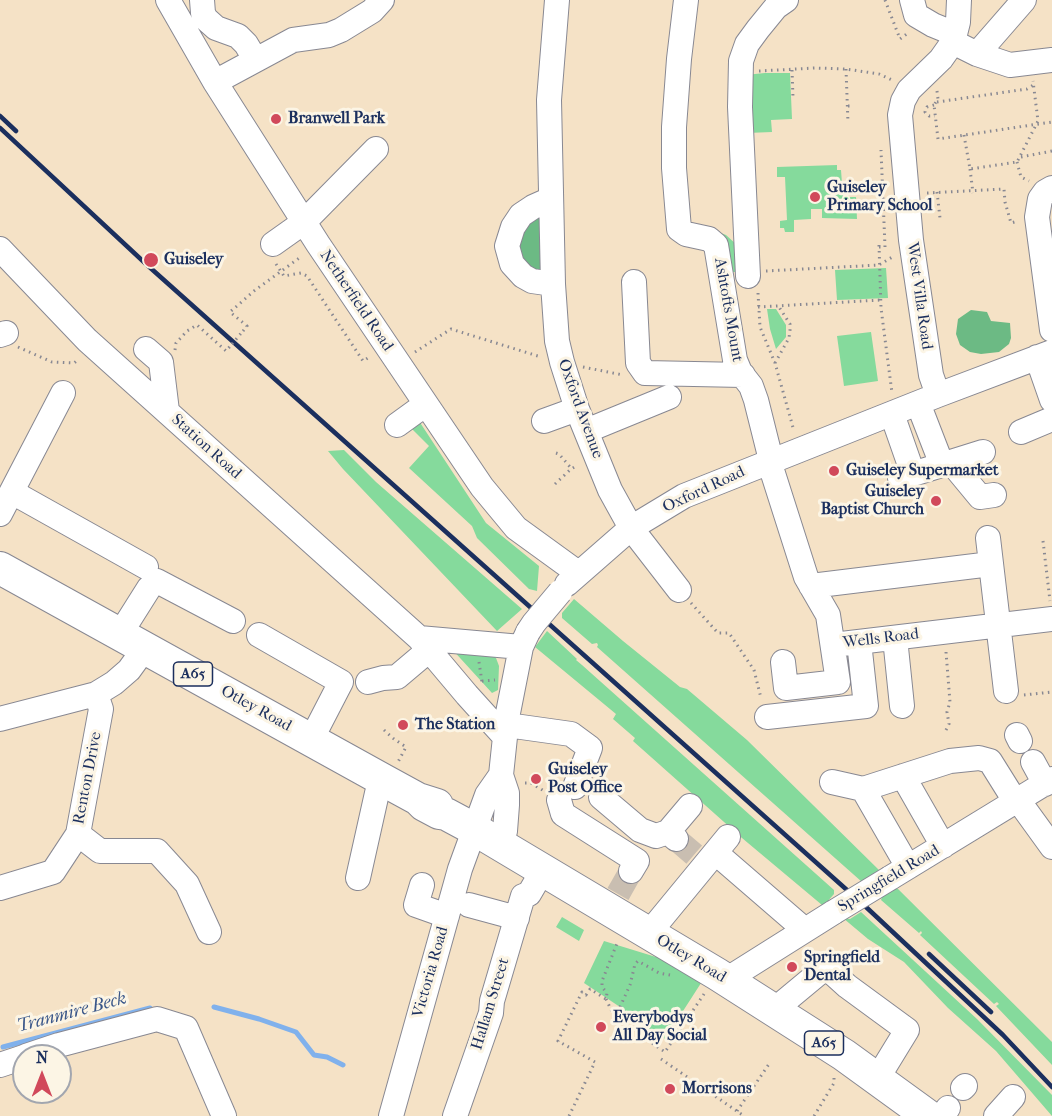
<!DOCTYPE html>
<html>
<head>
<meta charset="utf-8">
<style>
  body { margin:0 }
  #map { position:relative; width:1052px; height:1116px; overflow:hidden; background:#f5e2c6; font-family:"IM FELL French Canon",serif }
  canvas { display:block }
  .north { position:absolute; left:12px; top:1044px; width:60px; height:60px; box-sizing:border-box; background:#fcf5e5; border:2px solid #a2a6af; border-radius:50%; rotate:0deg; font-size:16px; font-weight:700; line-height:24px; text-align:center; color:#1b2f5e }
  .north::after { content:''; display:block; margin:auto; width:21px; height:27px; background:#d1495b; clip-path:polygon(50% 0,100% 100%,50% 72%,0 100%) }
</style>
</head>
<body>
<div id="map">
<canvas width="1052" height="1116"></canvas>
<div class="north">N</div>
</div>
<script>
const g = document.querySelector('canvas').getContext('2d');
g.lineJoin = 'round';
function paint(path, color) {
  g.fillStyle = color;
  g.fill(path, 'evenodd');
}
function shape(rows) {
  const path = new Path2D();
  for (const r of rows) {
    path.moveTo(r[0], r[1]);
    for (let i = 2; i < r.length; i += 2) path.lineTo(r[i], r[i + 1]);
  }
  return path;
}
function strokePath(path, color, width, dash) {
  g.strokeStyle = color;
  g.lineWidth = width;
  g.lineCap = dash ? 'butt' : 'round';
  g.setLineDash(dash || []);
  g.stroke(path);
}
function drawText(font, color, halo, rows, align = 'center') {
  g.font = font + ' "IM FELL French Canon",serif';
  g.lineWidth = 6;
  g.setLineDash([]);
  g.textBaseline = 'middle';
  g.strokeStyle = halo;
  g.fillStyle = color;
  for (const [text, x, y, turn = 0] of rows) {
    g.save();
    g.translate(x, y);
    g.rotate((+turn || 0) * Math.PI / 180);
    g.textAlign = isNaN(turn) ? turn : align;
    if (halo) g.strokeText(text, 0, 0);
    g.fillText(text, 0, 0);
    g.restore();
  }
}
const green = shape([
  [765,73,790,73,792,119,771,120,772,132,747,133,745,75],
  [837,165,837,170,841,170,843,197,856,197,857,219,822,218,822,209,811,209,811,219,794,220,794,232,785,232,784,228,780,228,780,221,787,220,785,177,777,177,777,167],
  [697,224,726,235,737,245,737,272,731,272],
  [886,268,888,298,837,300,835,270],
  [767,309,776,309,786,325,786,337,776,349,770,329],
  [871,332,878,381,844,386,837,336],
  [417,418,486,523,539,566,537,591,529,589,477,538,472,526,409,468,429,446,411,428],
  [344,450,376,482,522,609,497,631,343,469,328,451],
  [574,599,623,641,680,687,687,689,747,740,880,871,862,882,597,647,598,645,597,643,592,644,562,618,562,613],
  [547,631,577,659,576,660,582,665,834,890,834,894,827,902,822,905,742,838,633,741,635,738,613,719,616,714,535,647],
  [450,647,489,651,496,658,499,666,498,690,492,693],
  [896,887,1052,1042,1052,1065,996,1006,999,1004,997,1002,994,1004,920,935,922,933,921,931,919,933,881,900,883,894],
  [861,912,977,1019,1052,1095,1052,1116,996,1051,948,1008,904,962,868,939,843,918,850,919],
  [562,917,584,930,579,941,556,927],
  [604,941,656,957,659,954,703,980,665,1039,630,1017,621,1019,620,1014,623,1009,584,983]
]);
const forest = shape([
  [540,209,541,276,519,260,515,244],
  [971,310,987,312,991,321,1010,323,1011,338,1009,344,999,352,981,354,970,352,960,345,956,334,958,319]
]);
const stream = shape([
  [214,1007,259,1019,296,1032,314,1055,327,1057,343,1065],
  [3,1047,150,1008]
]);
const minorTunnel = shape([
  [676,839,697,857],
  [618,894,631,871]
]);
const path = shape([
  [885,0,900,39,908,33],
  [846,69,848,123],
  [792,70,793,98],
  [759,71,815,68,846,69,879,74,892,80],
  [937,91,938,99,934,105,938,139,1052,122],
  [937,102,1027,89,1035,84],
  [934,105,927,107,925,112,929,116,935,116],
  [848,106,854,106],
  [964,135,970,169,1017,162,1038,121,1033,81],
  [1021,157,1052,151],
  [1017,162,1021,177,1029,181],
  [970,169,973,193],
  [937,192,940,218],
  [927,193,1004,189,1005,202,1011,223,1018,221],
  [879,245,881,308,892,393],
  [879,247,885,247,881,150],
  [276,264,284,276,301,273,307,276,363,361,371,356],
  [766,271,879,265,894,256],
  [758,293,760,327,775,363,794,431],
  [758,307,881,300],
  [243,331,247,326,230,312,254,291,302,256],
  [18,347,52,362,74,363,79,359],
  [175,350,176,343,187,331,197,325,226,351,232,344],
  [415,352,451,329,541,357],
  [775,363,789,338,790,330,790,324,779,307],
  [583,367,623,375],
  [556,453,559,454,571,468],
  [555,484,571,469,578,465],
  [1043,541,1050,601],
  [691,603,718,633,729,633,754,670,761,698],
  [946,652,950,702,947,712,949,724,946,730],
  [479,662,482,682],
  [482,681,495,680],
  [1024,695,1052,692],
  [384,730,394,739,406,747,398,762],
  [525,783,531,783,544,791],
  [606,999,615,1018,665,1052,704,994],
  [615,1018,630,985,635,964,638,961,659,973,670,975],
  [661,1059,744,1116],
  [737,1111,769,1064],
  [569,1116,595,1062,558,1041,582,992,586,995,590,989,606,999,607,993,602,987,602,981,618,941],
  [814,1116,834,1083,834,1076]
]);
const minor = shape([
  [168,0,215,82,318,244,482,487,516,528,578,573],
  [202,0,203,13,206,19,216,28,238,36,246,44,255,59],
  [557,0,549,100,553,284,557,341,562,362,577,409,610,490,631,528,679,590],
  [686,0,679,59,674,127,674,168,679,229,686,234,709,239,716,245,735,360,740,372,751,386,756,400,769,452,769,461,806,577,828,615,838,682,786,688,783,662],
  [912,0,916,15,933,25,955,34],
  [953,42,977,54,1010,65,1052,60],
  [977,54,1024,0],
  [215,82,293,40,329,35,341,30,372,11,382,0],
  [1052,188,1045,192,1040,199,1037,217,1052,330],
  [551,199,533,207,521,215,513,227,507,246,512,264,523,276,532,281,553,284],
  [273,244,304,222,376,149],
  [0,249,87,340,419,638,467,695,505,737],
  [748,276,740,107,741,61,747,44,758,29,776,7,786,0],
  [634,282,638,363,645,373,743,375],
  [0,335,6,333],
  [146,349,161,362,167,411],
  [1037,357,1052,400],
  [938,395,931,375,911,240,900,115,903,101,909,90,941,59,953,42,958,22,959,0],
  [918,403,942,465],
  [892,414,913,474],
  [544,421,577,409],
  [397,425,426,404],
  [586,431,669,397],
  [1021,432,1052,419],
  [951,462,980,497,994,495],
  [900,478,983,452],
  [12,492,146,567],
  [0,514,63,393],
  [988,538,1006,691],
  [567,584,631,528,684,496,938,395,1052,352],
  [811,586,991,564],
  [120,634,149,588,157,581,233,621],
  [259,635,341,682,311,740],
  [419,638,521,647],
  [895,638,902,706],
  [833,645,1052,619],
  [368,682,383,678,397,677,429,650],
  [767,717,866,706,859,642],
  [0,719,96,694,114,683,129,670,145,648],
  [507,725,571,734,590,748,575,787],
  [1017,735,1020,741],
  [1033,762,1045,784],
  [903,776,943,846],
  [832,782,863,789,950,761,979,758,990,761,1015,801],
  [863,789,908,867],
  [601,797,640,830,656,836,668,832,676,839],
  [559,800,563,814,637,861,631,871],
  [1018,800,1052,847],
  [668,832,690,806],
  [78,834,100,851,157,851,187,884,209,932],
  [501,845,505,831,507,805,507,793,501,775,507,718,521,647,528,632],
  [724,860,805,930],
  [358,878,377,793,385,781],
  [890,878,1052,779],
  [422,885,416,905,447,916],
  [0,888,53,872,78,834,101,709,96,694],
  [469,905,517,918],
  [649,933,728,837],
  [726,980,834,912],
  [773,1011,826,967,847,986,907,1030,877,1079],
  [26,1056,59,1045,157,1019,186,1028,224,1116],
  [0,1065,24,1057],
  [963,1088,965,1086],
  [391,1116,460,869,487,795,501,775],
  [455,1116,491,1013,492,1001,523,896,529,894,543,870],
  [942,1116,948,1108],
  [996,1116,1013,1097]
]);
const major = shape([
  [0,568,385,781,418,799,437,805],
  [418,799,424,805,439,813,446,814,474,829,717,974,844,1055,928,1116]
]);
const rail = shape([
  [0,116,16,131],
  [0,128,146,264,866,907,1003,1035,1052,1087],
  [929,954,991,1012]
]);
const pathBridge = shape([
  [232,344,243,331]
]);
const minorBridge = shape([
  [528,632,534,623,560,592],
  [834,912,890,878]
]);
const markers = [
  [276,119,6,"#d1495b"],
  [815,197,6,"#d1495b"],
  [151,260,8,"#d1495b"],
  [834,471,6,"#d1495b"],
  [936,501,6,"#d1495b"],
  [403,725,6,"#d1495b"],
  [536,779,6,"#d1495b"],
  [792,967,6,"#d1495b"],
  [601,1027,6,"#d1495b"],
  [670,1089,6,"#d1495b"]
];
const shields = [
  [193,674,39],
  [824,1043,39]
];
const shieldNames = [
  ["A65",193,674],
  ["A65",824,1043]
];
const poiNames = [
  ["Branwell Park",288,119],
  ["Guiseley",827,188],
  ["Primary School",827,206],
  ["Guiseley",164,260],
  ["Guiseley Supermarket",846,471],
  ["Guiseley",924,492,"right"],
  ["Baptist Church",924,510,"right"],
  ["The Station",415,725],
  ["Guiseley",548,770],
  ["Post Office",548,788],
  ["Springfield",804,958],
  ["Dental",804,976],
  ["Everybodys",613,1018],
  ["All Day Social",613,1036],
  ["Morrisons",682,1089]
];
const streetNames = [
  ["West Villa Road",919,296,82],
  ["Netherfield Road",356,301,56],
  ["Ashtofts Mount",728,310,80],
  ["Oxford Avenue",580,409,70],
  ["Station Road",206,447,42],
  ["Oxford Road",704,490,-25],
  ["Wells Road",881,639,-7],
  ["Otley Road",256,709,29],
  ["Renton Drive",88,778,-79],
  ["Springfield Road",889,879,-31],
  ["Otley Road",691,959,31],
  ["Victoria Road",431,972,-74],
  ["Hallam Street",491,1004,-73]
];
const waterNames = [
  ["Tranmire Beck",72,1013,-15]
];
paint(green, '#85da9c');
paint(forest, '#6cba84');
strokePath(stream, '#80b1ec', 5);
strokePath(minorTunnel, '#c9beb1', 24, [24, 12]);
strokePath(minor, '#888892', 26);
strokePath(major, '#888892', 34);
strokePath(path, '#888892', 3, [1.5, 4.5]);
strokePath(minor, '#fff', 24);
strokePath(major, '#fff', 32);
strokePath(rail, '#1b2f5e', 4.5);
strokePath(minorBridge, '#888892', 26, []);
strokePath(pathBridge, '#888892', 3, [1.5, 4.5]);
strokePath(minorBridge, '#fff', 24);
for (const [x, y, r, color] of markers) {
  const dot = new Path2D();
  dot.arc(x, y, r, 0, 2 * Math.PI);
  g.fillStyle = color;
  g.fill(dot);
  strokePath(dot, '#fcf5e5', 2);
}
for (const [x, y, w] of shields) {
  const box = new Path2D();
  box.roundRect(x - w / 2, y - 12, w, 24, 4.5);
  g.fillStyle = '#fcf5e5';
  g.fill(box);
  strokePath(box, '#1b2f5e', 1.5);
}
drawText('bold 15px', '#1b2f5e', null, shieldNames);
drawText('bold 16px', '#1b2f5e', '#fcf5e5', poiNames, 'left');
drawText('16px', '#1b2f5e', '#fcf5e5', streetNames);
drawText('italic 18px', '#395689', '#fcf5e5', waterNames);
</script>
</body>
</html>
